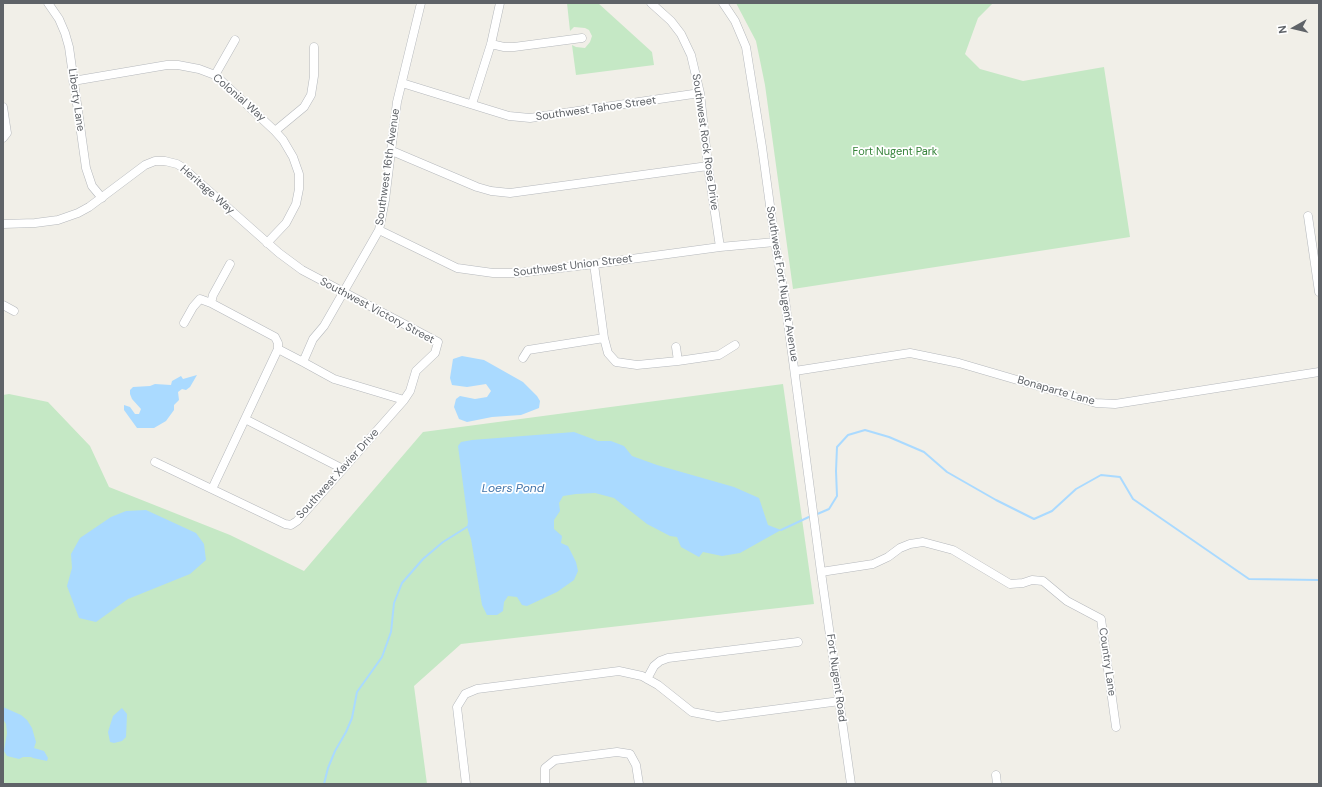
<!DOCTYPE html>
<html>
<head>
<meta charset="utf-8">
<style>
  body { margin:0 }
  #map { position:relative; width:1322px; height:787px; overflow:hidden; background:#f1efe8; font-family:"DM Sans",sans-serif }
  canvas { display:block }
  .frame { position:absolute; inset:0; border:4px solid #5f6368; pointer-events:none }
  .north { position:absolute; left:1274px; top:8px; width:40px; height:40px; -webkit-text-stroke:3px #fff; paint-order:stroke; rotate:262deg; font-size:11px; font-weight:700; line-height:16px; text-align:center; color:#5f6368 }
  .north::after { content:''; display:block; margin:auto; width:14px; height:18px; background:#5f6368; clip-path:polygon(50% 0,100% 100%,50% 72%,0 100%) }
</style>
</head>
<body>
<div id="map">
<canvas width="1322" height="787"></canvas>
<div class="frame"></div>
<div class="north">N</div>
</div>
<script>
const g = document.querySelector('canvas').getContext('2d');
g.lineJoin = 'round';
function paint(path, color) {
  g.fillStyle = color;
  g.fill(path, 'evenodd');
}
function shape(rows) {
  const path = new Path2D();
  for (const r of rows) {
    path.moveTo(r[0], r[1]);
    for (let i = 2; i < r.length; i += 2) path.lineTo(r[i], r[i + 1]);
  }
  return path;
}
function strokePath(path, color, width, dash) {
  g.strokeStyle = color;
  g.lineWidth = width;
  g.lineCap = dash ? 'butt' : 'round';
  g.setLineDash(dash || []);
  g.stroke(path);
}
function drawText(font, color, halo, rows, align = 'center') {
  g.font = font + ' "DM Sans",sans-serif';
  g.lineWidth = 3.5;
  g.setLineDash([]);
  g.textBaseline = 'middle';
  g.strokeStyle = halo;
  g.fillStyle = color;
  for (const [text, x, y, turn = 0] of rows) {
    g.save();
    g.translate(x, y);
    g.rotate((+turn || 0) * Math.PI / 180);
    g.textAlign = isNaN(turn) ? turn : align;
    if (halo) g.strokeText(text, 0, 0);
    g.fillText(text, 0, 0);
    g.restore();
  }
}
const green = shape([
  [567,3,598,3,652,52,654,65,576,75,572,45,576,47,585,48,590,42,592,36,589,30,585,28,574,27,570,31],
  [736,3,993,3,978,18,965,54,980,69,1023,81,1104,67,1130,237,793,289,765,85,756,41],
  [783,384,814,604,461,644,414,686,427,784,3,784,3,395,9,394,48,402,90,446,109,487,230,535,304,571,423,432]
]);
const water = shape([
  [462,356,484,360,523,382,537,396,540,401,539,408,521,415,492,417,467,422,459,419,454,407,456,399,460,396,475,399,487,397,491,391,486,384,467,387,452,385,450,378,453,359],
  [197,375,190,387,186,390,182,389,178,392,179,400,174,405,174,410,166,421,154,428,137,428,124,410,124,405,130,407,135,414,139,414,141,409,132,399,130,394,130,390,133,387,150,386,155,384,171,385,172,381,181,376,183,379],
  [574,432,598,441,611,441,624,446,632,456,657,465,734,487,759,498,768,525,781,530,740,553,722,556,703,552,699,557,681,547,677,537,670,536,647,524,614,498,595,493,576,494,563,496,559,503,560,511,554,520,554,529,562,536,561,543,568,546,576,562,578,571,574,580,557,592,527,606,522,605,517,597,508,596,504,602,503,611,497,615,487,615,482,605,471,539,467,527,468,522,458,446,461,442,472,440],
  [146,510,196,533,204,544,206,560,190,574,128,599,96,622,79,618,67,586,72,568,71,554,80,538,111,517,126,511],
  [3,707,21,715,27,720,32,728,36,742,34,748,44,751,48,758,47,761,33,758,31,757,23,757,19,759,7,756,4,751,7,733,6,724,3,719],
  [122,708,127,714,126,737,122,741,114,743,110,742,108,732,113,716]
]);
const stream = shape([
  [815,515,829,509,837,496,836,471,837,447,848,435,865,430,889,437,924,452,947,472,996,500,1034,519,1052,511,1076,489,1101,475,1120,477,1133,499,1249,579,1319,580],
  [781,530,811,516],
  [324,784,328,768,335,751,346,732,352,718,357,692,382,657,391,632,394,603,402,583,423,559,443,542,467,527]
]);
const minor = shape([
  [48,3,59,19,65,33,69,47,86,168,92,186,102,198],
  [651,3,671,21,681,34,691,55,700,93,708,166,720,247],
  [723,3,735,21,746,47,762,147,775,242,785,300,821,572,851,784],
  [491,44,504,47,514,47,582,38],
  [215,75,235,40],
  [73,81,167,65,178,65,199,69,215,75,275,131,283,140,293,157,299,174,299,189,296,204,286,223,267,243],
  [402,83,509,116,530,118,700,93],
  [472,104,491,44,500,3],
  [3,107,7,133,3,138],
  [275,131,304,107,311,95,314,76,314,47],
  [392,151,477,187,491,191,510,193,708,166],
  [1308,216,1319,292],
  [3,224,35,223,58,220,78,213,89,207,145,165,155,161,165,161,177,164,182,167,279,253,302,270,438,342,435,353,416,371,410,391,404,400,334,379,303,362,278,349],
  [379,230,457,268,493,273,518,273,594,264,720,247,775,242],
  [594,264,604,338,608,353,616,362,637,365,678,361,719,355,735,345],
  [3,305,14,311],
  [184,323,193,307,200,299,211,303],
  [676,347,678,361],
  [523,358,528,350,604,338],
  [303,362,313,339,324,326,379,230,385,200,397,102,421,3],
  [795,371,910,353,959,363,1096,403,1115,404,1319,372],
  [245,419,343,469],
  [155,462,285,524,291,525,297,521,404,400],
  [212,489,278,349,278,343,275,337,211,303,213,295,230,264],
  [821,572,873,564,888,557,900,548,910,544,923,542,953,550,1010,584,1023,583,1032,580,1043,581,1067,601,1101,619,1116,727],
  [647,679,654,666,660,661,668,658,798,642],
  [996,775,997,784],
  [466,784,457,707,465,694,477,689,619,671,642,676,658,685,692,712,718,717,840,701],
  [545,784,545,768,555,760,617,752,630,754,636,765,639,784]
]);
const streetNames = [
  ["Colonial Way",239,98,41],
  ["Liberty Lane",76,100,82],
  ["Southwest Tahoe Street",596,109,-8],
  ["Southwest Rock Rose Drive",705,142,82],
  ["Southwest 16th Avenue",388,167,-82],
  ["Heritage Way",207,190,41],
  ["Southwest Union Street",573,266,-7],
  ["Southwest Fort Nugent Avenue",782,284,81],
  ["Southwest Victory Street",377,311,28],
  ["Bonaparte Lane",1056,391,16],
  ["Southwest Xavier Drive",338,474,-48],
  ["Country Lane",1107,662,82],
  ["Fort Nugent Road",836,678,82]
];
const parkNames = [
  ["Fort Nugent Park",895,152]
];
const waterNames = [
  ["Loers Pond",513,489]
];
paint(green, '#c5e8c5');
paint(water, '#aadaff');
strokePath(stream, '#aadaff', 2);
strokePath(minor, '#b5b8bc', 9);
strokePath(minor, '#fff', 8);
drawText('11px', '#5f6368', '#fff', streetNames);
drawText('11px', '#348238', '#fff', parkNames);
drawText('italic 12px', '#4174aa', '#fff', waterNames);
</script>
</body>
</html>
